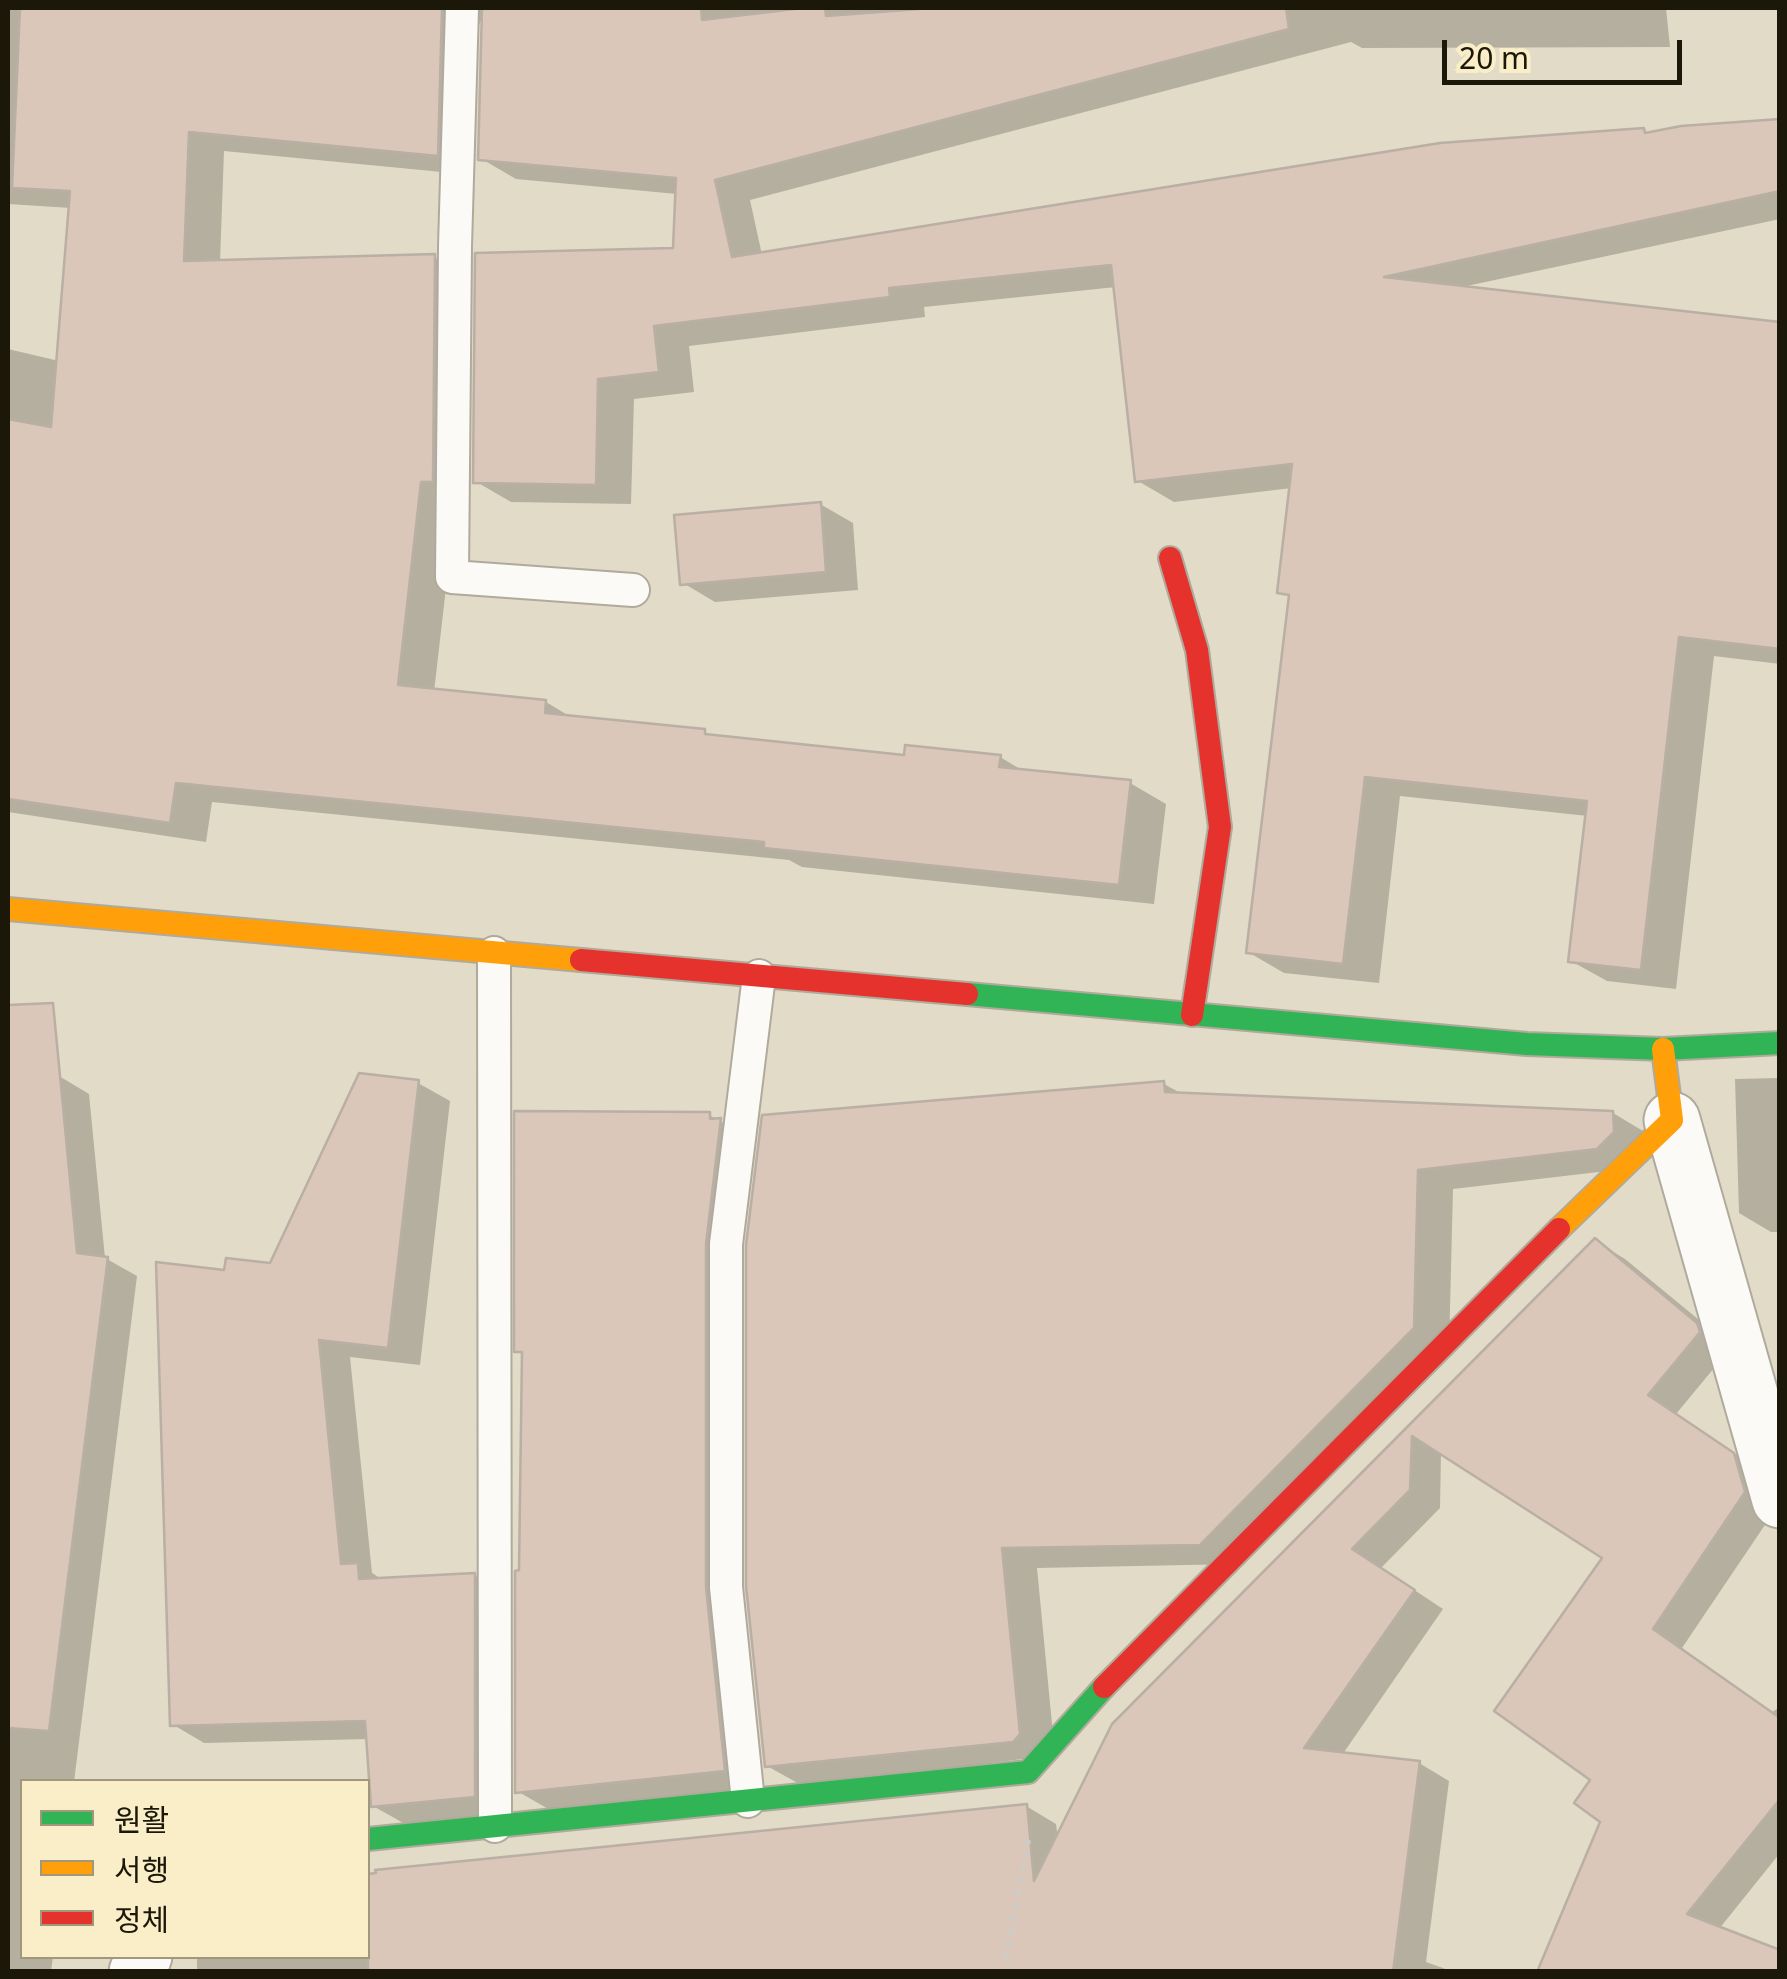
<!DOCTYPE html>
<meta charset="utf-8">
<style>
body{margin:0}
#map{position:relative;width:1787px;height:1979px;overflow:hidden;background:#e2dbc7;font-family:"Noto Sans","Noto Sans KR",sans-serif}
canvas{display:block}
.frame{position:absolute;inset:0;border:10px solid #1b1709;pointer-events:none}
.legend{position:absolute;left:20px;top:1779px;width:350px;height:180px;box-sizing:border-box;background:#faeec9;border:2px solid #a1987c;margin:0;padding:12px 18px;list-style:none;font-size:30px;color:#1b1709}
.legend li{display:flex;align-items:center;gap:20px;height:50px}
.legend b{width:50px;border:2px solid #a1987c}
.scale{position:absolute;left:1442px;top:40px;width:240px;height:45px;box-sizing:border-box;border:5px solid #1b1709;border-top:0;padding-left:12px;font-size:30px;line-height:35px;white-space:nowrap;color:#1b1709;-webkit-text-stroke:8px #faeec9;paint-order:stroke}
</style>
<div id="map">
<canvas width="1787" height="1979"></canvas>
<div class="frame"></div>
<ul class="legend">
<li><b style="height:12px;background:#30b455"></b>원활</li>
<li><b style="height:12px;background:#ff9f0a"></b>서행</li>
<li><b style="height:12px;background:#e5322d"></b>정체</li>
</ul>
<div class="scale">20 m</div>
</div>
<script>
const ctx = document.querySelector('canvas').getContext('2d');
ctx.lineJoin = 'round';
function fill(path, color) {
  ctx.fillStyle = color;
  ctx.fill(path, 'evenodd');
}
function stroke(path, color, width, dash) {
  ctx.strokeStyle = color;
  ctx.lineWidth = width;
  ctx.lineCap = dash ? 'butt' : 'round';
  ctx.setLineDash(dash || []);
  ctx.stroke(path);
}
fill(new Path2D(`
 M8,8H1666L1670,47L1362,48L1351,42L750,200L762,255L1644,131L1650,135L1780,121V219L1462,287L1780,325V664L1714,656L1676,989L1607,981L1571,961L1588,816L1400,796L1379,983L1284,973L1248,952L1291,598L1280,592L1292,488L1174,502L1138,481L1116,287L924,307L925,317L689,346L694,392L634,399L631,504L511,502L475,481L676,250L677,194L516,179L480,158L484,16L477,28L473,175L224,151L220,262L434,257L470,277L456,501L434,692L546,702L574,719L705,732L715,738L907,758L1000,757L1025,772L1130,783L1166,804L1154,904L802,867L789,860L212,802L206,842L8,812V349L59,361L71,208L8,204Z
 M820,504L853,523L858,590L715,602L683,583Z
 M8,1076H59L89,1094L105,1258L137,1276L74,1782H22V1956H53L51,1972H8Z
 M1780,1078V1232H1771L1739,1213L1735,1079Z
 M418,1083L450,1101L420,1365L350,1357L372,1573L383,1580L474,1575L506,1594V1814L405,1824L373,1806L368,1739L204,1743L172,1724L226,1273L271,1265Z
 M1164,1084L1184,1095L1613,1113L1648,1134L1633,1168L1453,1189L1449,1349L1236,1564L1037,1568L1055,1755L803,1786L767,1766Z
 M709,1115L753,1139L738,1263V1607L756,1789L550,1810L517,1791L524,1354L517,1350Z
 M1595,1241L1625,1259L1727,1343L1729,1350L1676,1414L1764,1473L1775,1510L1682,1648L1772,1712L1780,1707V1853L1719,1929L1540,1972L1603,1821L1593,1779L1606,1558L1441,1452L1440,1508L1381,1568L1443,1609L1342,1755L1419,1763L1449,1781L1426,1962L1454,1972H197V1956H368V1876L378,1875L1026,1806L1056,1824L1058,1839L1114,1726Z`), '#0003');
const building = new Path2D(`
 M20,8H442L438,156L189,132L184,261L435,254L433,482H421L398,685L546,700L545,713L705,729V734L904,755L905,745L1001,755L999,767L1131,780L1119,885L764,848V842L176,783L170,823L8,799V419L51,427L70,191L12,188Z
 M482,8H701L702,20L803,8H825L826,16L933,8H1286L1289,29L715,180L732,257L1440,143L1644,128L1645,133L1681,126L1780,119V191L1384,277L1780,322V649L1679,637L1641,970L1568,962L1587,801L1365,777L1343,964L1246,953L1289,595L1277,593L1292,464L1135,482L1111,265L889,288L890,297L654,326L659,372L598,379L596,485L473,483L475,253L673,248L676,178L478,160Z
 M821,502L826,572L680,585L674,515Z
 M53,1003L77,1253L108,1257L49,1731L8,1728V1005Z
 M359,1073L419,1080L388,1348L319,1340L341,1564L358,1563L359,1579L475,1573V1797L371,1807L365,1721L170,1726L156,1262L224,1270L226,1258L270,1263Z
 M1164,1081L1165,1092L1613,1111L1614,1132L1597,1149L1418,1170L1414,1328L1200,1545L1002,1548L1020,1734L1013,1742L765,1767L746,1586V1245L762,1115Z
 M514,1111L710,1112V1119L721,1118L706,1244V1587L725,1771L515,1793V1571L519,1570L522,1352H514Z
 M1595,1238L1697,1323L1700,1332L1648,1395L1734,1453L1745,1492L1653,1629L1780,1718V1799L1687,1914L1780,1950V1972H1537L1600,1822L1574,1803L1590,1780L1494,1711L1602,1558L1412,1436L1410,1490L1352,1549L1415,1590L1304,1748L1420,1761L1393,1972H368V1874L376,1873L375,1870L1027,1804L1034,1881L1112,1724Z`);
fill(building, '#dac7ba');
stroke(building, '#b9afa4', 2.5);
const lane = new Path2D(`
 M462,8L455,246L452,577L633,590
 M494,953L495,1826
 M748,1801L726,1587V1244L759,976`);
const street = new Path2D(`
 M1672,1120L1780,1500
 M137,1972L144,1956`);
const fast = new Path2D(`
 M967,994L1527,1044L1663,1049L1780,1043
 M368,1839L1028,1772L1104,1687`);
const slow = new Path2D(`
 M8,909L581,960
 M1559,1229L1672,1120L1663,1049`);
const jam = new Path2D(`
 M1170,558L1197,650L1220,827L1192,1015
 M581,960L967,994
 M1104,1687L1559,1229`);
stroke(lane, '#afaa9b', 36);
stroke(street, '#afaa9b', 59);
stroke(fast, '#afaa9b', 26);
stroke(slow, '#afaa9b', 26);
stroke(jam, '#afaa9b', 26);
stroke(new Path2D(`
 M1010,1972L1006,1957L1028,1840`), '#ceccc6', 6, [5, 8]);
stroke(lane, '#fbfaf7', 32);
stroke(street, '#fbfaf7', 55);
stroke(fast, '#30b455', 22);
stroke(slow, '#ff9f0a', 22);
stroke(jam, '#e5322d', 22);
</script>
